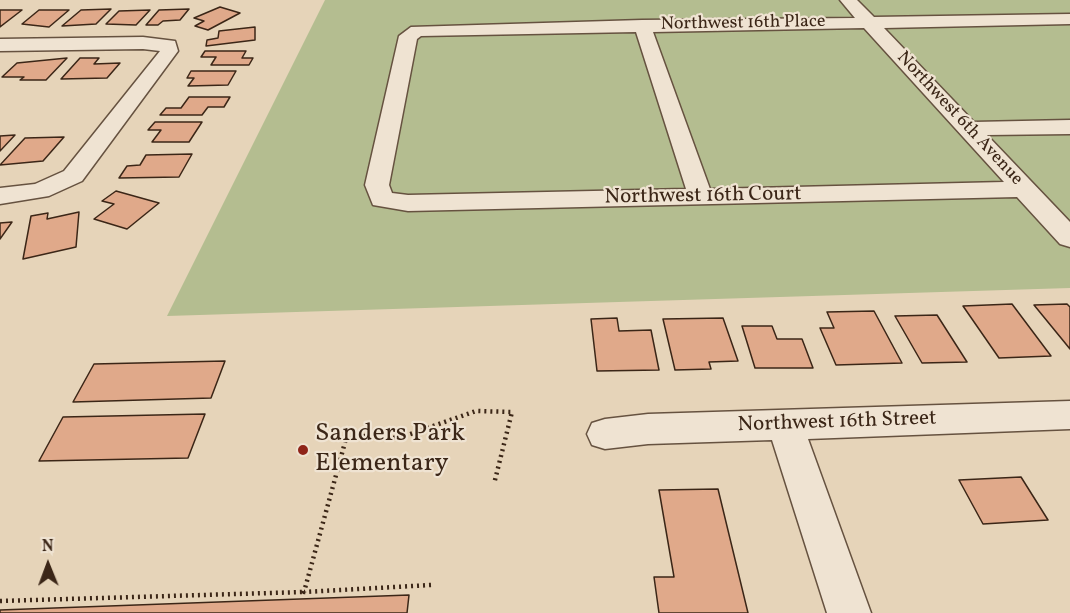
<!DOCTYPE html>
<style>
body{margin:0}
#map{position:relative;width:1070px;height:613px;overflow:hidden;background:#e6d4b9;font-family:Vollkorn,serif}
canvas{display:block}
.north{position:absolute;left:18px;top:535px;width:60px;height:60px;-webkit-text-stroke:4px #efe3d2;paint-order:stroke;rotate:359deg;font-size:16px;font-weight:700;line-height:24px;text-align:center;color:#3b2617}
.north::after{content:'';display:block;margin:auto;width:21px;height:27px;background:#3b2617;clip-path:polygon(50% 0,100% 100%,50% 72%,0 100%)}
</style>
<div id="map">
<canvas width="1070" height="613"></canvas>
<div class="north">N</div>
</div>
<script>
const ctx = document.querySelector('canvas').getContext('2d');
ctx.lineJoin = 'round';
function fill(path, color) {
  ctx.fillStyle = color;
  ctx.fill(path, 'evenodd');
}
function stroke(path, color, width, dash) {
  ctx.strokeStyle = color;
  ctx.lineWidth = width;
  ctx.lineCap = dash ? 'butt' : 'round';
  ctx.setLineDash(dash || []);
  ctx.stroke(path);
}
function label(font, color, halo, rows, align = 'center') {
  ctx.font = font + ' Vollkorn,serif';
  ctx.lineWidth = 4.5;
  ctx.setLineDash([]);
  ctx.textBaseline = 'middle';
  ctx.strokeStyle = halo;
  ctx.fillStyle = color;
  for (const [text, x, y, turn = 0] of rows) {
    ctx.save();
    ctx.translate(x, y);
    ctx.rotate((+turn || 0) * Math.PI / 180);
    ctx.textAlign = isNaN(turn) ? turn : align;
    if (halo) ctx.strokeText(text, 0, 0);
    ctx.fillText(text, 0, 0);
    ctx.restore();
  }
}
fill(new Path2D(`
 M325,0H1070V288L167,316Z`), '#b4bd90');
const building = new Path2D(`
 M220,7L240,13L208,30L195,26L204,21L194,18Z
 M111,9L96,24L62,26L81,10Z
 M189,9L180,20L163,21L158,25H146L159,10Z
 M0,10H22L0,27Z
 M39,10H69L49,27L22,24Z
 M150,10L136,25L106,24L119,11Z
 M255,27V40L206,46L207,40L218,38L219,31Z
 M205,51H246L242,58H253L249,65H211L216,57H201Z
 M67,58L46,80H20L24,77H2L17,63Z
 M80,58H99L94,64L120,63L107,78L61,79Z
 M191,71H236L228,85L188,86L194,78H187Z
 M189,97H230L224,107H208L202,115H160L166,108H181Z
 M155,122H202L189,142H152L161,130H148Z
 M15,135L0,151V136Z
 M64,137L43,161L0,165L25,138Z
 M192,154L179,177L119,178L127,166L140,165L146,155Z
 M116,191L159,203L127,229L94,219L114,204L102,201Z
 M79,212L76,247L23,259L31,216L48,213L47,219Z
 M12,222L0,239V223Z
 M1012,304L1051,356L999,358L963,306Z
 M1067,304L1070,307V349L1034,305Z
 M874,311L902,363L836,365L820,328H834L827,312Z
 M937,315L967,362L922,363L895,316Z
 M617,318L619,331L651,330L659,370L597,371L591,319Z
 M723,318L738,361L709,362L711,369L675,370L663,319Z
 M742,326H772L777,339H802L813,368H755Z
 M225,361L211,398L73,402L94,364Z
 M205,414L188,458L39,461L63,417Z
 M1021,477L1048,520L983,524L959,480Z
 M718,489L748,613H659L654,577H674L659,490Z
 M409,595L407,613H0V610Z`);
fill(building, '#e0a98a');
stroke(building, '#3b2617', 1.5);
const minor = new Path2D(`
 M840,0H857L874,17L1070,14V24L884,28L974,122L1070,120V134L987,135L1070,222V247L1060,244L1017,197L408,211L373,205L365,185L399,36L411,27L642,20L855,18ZM864,28L1004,182L710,189L653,32ZM636,32L686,189L408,195L392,193L389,185L417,39L421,36Z
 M143,37L175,41L178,51L82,181L49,196L0,204V188L35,184L64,171L160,51L143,49L0,51V39Z
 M1070,401V429L808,439L871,613H827L772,440L648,444L605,449L592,445L587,434L592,423L605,419L648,414Z`);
stroke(minor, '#665240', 3);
stroke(new Path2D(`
 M431,585L304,592L347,435L399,438L476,411L512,412L494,484
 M0,601L304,592`), '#3b2617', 4.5, [2, 4]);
fill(minor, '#efe3d2');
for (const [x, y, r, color] of [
 [303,450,6,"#8f2418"]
]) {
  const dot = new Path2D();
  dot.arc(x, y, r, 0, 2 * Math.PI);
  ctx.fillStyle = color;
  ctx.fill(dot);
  stroke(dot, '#efe3d2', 2);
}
label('18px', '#3b2617', '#efe3d2', [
 ["Northwest 16th Place",743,24,-1],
 ["Northwest 6th Avenue",959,119,47]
]);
label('21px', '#3b2617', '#efe3d2', [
 ["Northwest 16th Court",703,197,-1],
 ["Northwest 16th Street",837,423,-2]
]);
label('26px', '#3b2617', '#efe3d2', [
 ["Sanders Park",315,435],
 ["Elementary",315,465]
], 'left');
</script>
